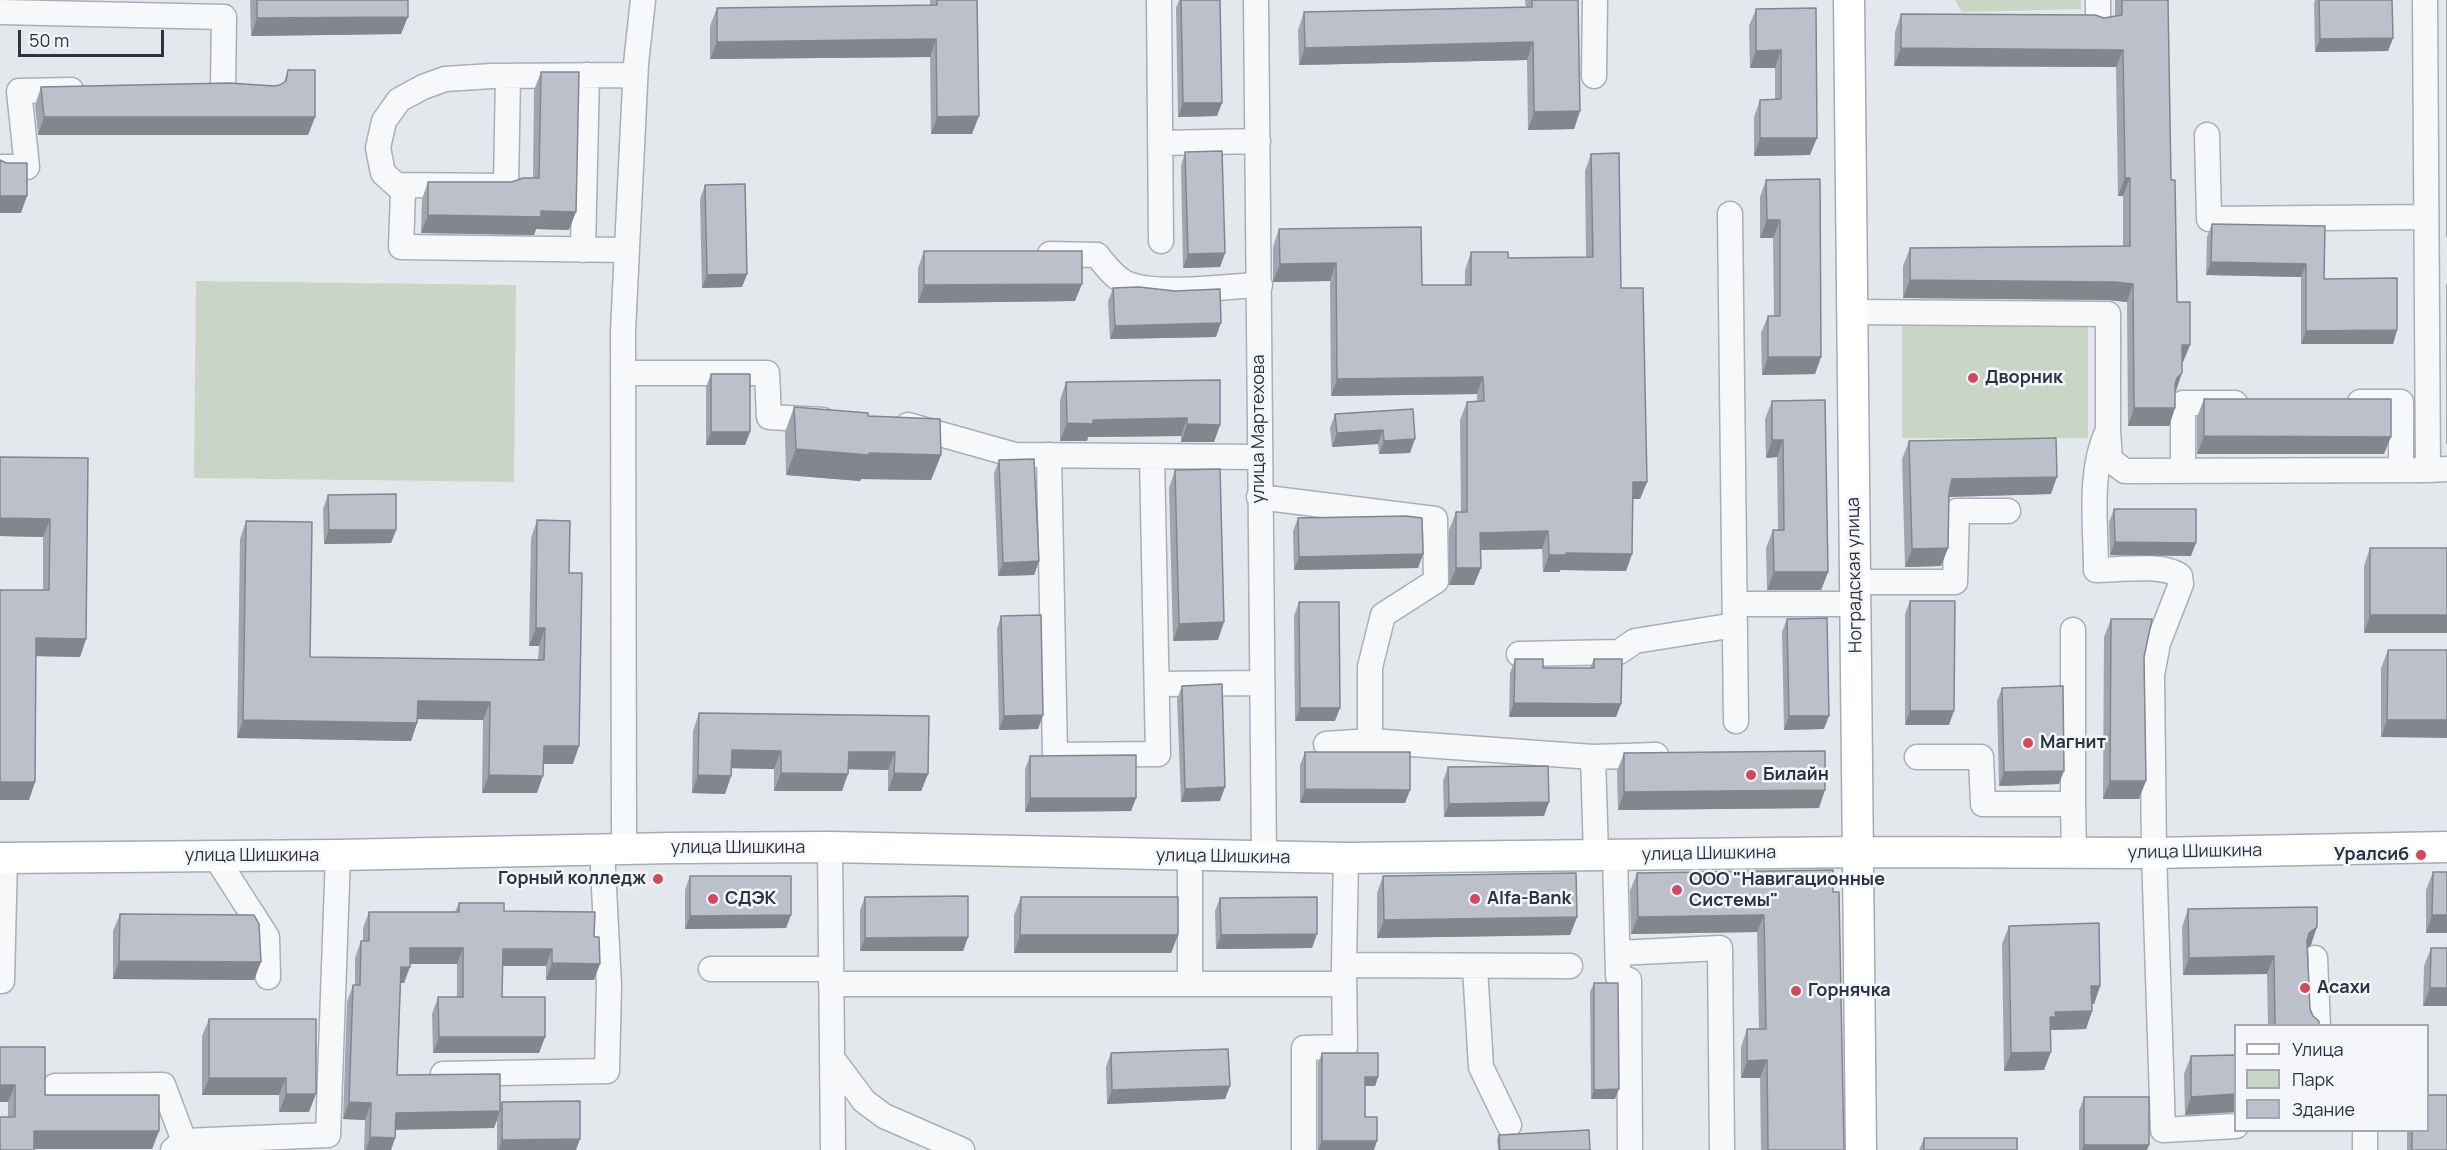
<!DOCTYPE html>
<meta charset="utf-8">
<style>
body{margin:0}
#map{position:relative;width:2447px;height:1150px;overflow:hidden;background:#e4e7ec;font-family:Manrope,sans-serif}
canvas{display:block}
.legend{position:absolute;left:2234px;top:1024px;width:195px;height:108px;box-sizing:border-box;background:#f4f6f9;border:2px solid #a4a8b1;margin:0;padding:8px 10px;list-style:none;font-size:18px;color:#2b3445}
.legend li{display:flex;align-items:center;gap:12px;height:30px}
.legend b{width:30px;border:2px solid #a4a8b1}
.scale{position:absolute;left:18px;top:30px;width:146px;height:27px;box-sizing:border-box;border:3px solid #2b3445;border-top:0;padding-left:8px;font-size:18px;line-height:21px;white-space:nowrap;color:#2b3445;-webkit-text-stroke:4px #f4f6f9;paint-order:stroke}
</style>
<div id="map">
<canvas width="2447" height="1150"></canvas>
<ul class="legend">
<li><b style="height:8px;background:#fff"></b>Улица</li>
<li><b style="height:16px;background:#c9d6c5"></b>Парк</li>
<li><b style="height:16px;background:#bbc0ca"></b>Здание</li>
</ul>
<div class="scale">50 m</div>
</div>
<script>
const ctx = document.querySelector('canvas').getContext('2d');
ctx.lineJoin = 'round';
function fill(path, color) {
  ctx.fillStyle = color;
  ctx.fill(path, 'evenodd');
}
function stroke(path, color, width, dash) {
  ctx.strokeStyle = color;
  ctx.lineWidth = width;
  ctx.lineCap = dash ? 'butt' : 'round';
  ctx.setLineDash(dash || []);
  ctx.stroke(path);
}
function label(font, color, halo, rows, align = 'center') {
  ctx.font = font + ' Manrope,sans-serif';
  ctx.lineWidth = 5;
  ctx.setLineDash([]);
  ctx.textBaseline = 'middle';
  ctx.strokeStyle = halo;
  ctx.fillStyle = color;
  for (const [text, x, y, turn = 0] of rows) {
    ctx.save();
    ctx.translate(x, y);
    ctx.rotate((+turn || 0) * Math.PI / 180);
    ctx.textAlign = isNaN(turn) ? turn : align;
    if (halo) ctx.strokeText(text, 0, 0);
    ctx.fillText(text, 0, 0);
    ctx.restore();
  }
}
fill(new Path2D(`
 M1955,0H2081V9L1962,12Z
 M196,281L516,285L514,482L194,478Z
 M1902,323H2088V438H1902Z`), '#c9d6c5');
const minor = new Path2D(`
 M1159,0L1161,241
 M1256,0C1260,286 1260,572 1264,858
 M2425,0L2428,470L2447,469
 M0,12L224,17L223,87
 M2098,22V0
 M1594,76L1595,0
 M2207,135L2209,219L2426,217
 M1160,143L1258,141
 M0,167H27L19,91L71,90
 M398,185L506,186L508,76
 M1730,214L1736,721
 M583,250L587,75
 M626,250L401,247L403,191L383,173L378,148L384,121L399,100L423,87L445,79L492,76L635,75
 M1050,254L1097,255C1105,265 1113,276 1124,282C1152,297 1225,286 1260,285
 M1852,312L2108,314V430L2110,460L2125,471L2428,470
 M623,373H767L769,417L823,420
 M2360,402H2401V470
 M908,425L1015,455L1259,457
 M2108,430C2088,471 2096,525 2096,570C2117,570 2163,563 2180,576L2181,584L2158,643L2152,675L2154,853L2163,1130L2236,1126
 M1049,455L1055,755L1158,754L1152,456
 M2183,470V403H2235
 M1259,497L1435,519L1436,581L1383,615L1370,667V741
 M1855,582H1955L1957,511H2008
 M1735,604H1856
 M2073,630V804
 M1519,654L1619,652L1635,641L1735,625
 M1157,684L1262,683
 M1326,744L1370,741L1593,757L1656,755
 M1593,757L1596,855
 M1917,757H1981L1983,804H2073L2074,853
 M830,847L833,1150
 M624,848L623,331L636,64L643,0
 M1615,855L1618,976L1629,980L1630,1150
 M215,856L267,937L268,977
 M1346,858L1344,965L1570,966
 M1618,953L1720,948L1722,1150
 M2315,958L2318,1026
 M1475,967L1481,1067L1509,1125
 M711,969H831
 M0,981H2L5,858
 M831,984H1344
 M1190,984V856
 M832,1058L864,1101L884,1116L962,1150
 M443,1074L607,1071L609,986L602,849
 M55,1086L163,1085L184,1141L173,1150
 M2365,1130V1150
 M184,1141L328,1135L338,855
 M1304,1150V1048L1345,1047L1344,970`);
const major = new Path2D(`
 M1849,0L1861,1150
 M0,858L338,855L672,848L830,847L1346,858L1858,852L2154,853L2447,847`);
stroke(minor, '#a9aeb7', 27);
stroke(major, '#a3abb8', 33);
stroke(minor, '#f7f8fa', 24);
stroke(major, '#fff', 30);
fill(new Path2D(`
 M250,0H408L401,34L251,36Z
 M930,0H977L972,134H931L930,57L710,59V26L717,8L930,5Z
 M1179,0H1220L1217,116L1178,117L1176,8Z
 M1525,0H1578L1580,111L1574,129L1528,130L1527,60L1299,65L1298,30L1304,12L1526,8Z
 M2115,0H2168L2171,180L2177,302L2190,345L2183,362H2182L2175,391V408L2169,426H2128L2127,302L2108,300L1903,298V266L1910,248L2123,246V196H2118L2116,67L1894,66L1895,32L1901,14L2104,18L2115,16Z
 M2315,0H2392L2393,38L2388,51L2315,52L2314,3Z
 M2446,0H2447V237H2446Z
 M1816,8L1810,155L1754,156V117L1760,100H1775V68H1750L1749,26L1756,9Z
 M288,70L315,117L308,135H38L35,105L41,87L274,86L280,85L284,82Z
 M541,72L569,230L536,229L534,235L421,233L422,199L428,182H512L533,178L534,90Z
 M1185,152L1225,253L1220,267L1183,268L1181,166Z
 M1591,154L1621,288L1647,482L1640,499H1633L1632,554L1626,571L1560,570V572H1543L1542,549L1480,550L1474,585H1449V530L1456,512H1461L1460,420L1467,402H1477V394L1331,396L1330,281L1273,282V247L1279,229L1422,285H1465V270L1471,252L1508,258L1586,257L1585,171Z
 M1820,179L1821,357L1815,374L1762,375L1761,333L1768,316H1774L1773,238H1760V197L1766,180Z
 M705,185L747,274L742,287L702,288L700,199Z
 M2212,224L2325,226L2324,279L2397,330L2393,344H2301V277L2206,275L2207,237Z
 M924,251L1075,301L918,303V268Z
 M2447,283V444H2446V285Z
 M1113,288L1216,337L1110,339L1108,301Z
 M711,374L750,432L745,445H706V387Z
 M1066,382L1220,425L1214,442H1181V436L1088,437L1087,441H1060V400Z
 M2204,399L2384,454H2197V417Z
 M1772,401L1828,572L1821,590H1767L1766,548L1773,530H1778L1777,457L1766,458L1765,419Z
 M794,407L868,416L941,455L931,480L861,479L860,481L786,475L785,432Z
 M1413,409L1410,453L1379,454L1378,444L1332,447L1330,428L1335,414Z
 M1909,441L2051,494L1949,497L1948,548L1941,566L1905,567L1902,459Z
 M0,457L88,458L86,639L80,657L36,656L35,782L29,800H0L43,590V537L0,536Z
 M999,460L1039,561L1034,575L998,576L994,474Z
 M1175,470L1218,640L1173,641L1169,488Z
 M328,495L396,530L391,543L324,544L323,509Z
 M2114,509L2191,556L2110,555L2109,522Z
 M1298,518L1423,554L1418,568L1294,570L1293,531Z
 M537,520L569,573L573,764H543L537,793H482L483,720L417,719V723L411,741L237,738L240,539L246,521L310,657L538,660L539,646H529L531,538Z
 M2370,548H2447L2364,633V566Z
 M1910,601L1949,725H1905V614Z
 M1299,602L1335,721H1295L1294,616Z
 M1001,616L1043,715L1038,729L999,730L997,629Z
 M1787,619L1824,729L1784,730L1782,632Z
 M2111,619L2144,657L2139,799H2103L2104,637Z
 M2388,650H2447L2381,737V668Z
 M1515,659L1543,668H1590L1594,659L1621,704L1616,717H1509L1510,673Z
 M1182,686L1220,801L1181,802L1177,699Z
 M2002,688L2059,784L1999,786L1997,701Z
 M699,713L929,716L928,774L921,791H888V770L848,769L842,791H774V769L732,768L731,776L725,794L692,793L693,731Z
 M1305,752L1410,790L1405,803H1300V765Z
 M1624,753L1819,808L1618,810L1617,771Z
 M1030,756L1136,798L1131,811L1025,812V769Z
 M1448,767L1544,816L1444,817L1443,781Z
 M2433,872L2447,933H2426V890Z
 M1637,873L1833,892L1844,1150H1761L1760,1078H1741V1047L1747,1029H1759L1757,932L1631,934L1630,891Z
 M690,876L791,915L786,928L685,929V890Z
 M1383,876L1577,917L1570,935L1377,938V893Z
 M865,897L968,937L963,951H860V910Z
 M1021,897L1178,935L1171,953H1014V915Z
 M1220,898L1312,948L1216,949L1215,911Z
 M459,903L504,911L594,980H546V966H503L502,997L545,1037L539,1053H433L432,1014L438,997H457V964H410L404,983H401L397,1075L500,1107L502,1102L576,1150H497V1120L494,1128L395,1129V1138L391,1150H364L365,1120L343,1119L347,1002L353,985H355V958L361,941H363V928L369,912H455Z
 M2188,909L2311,945L2308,947L2310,1009L2313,1016L2319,1026H2268L2267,974L2183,975L2182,927Z
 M120,914L254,980L113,979V931Z
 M2009,926L2100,986L2094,1004H2092V1011L2086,1029L2051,1030L2044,1070L2004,1071L2002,944Z
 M2431,948H2447L2423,1006L2424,966Z
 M1594,983L1615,1099H1591L1590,992Z
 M209,1019H316L309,1112H279V1095H202V1036Z
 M0,1047L45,1095L159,1131L152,1149H34L8,1117V1102H0Z
 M1111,1053L1230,1086L1225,1099L1107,1104L1106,1067Z
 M1322,1053L1378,1077L1375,1086H1365V1117L1374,1150H1318V1063Z
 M2235,1055V1112L2185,1115L2184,1074L2191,1056Z
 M2084,1097L2149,1145L2147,1150H2079V1111Z
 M2407,1131H2427L2447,1150H2407Z
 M1499,1135L1590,1150H1498L1497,1139Z
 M1924,1138L2017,1150H1919Z`), '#a1a5ae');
fill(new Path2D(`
 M408,17L401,34L251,36L257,18Z
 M2393,38L2388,51L2315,52L2320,39Z
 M936,39L930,57L710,59L717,42Z
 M1533,42L1527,60L1299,65L1305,48Z
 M1901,48L2123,50L2116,67L1894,66Z
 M1781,50L1775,68H1750L1756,51Z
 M1183,103H1222L1217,116L1178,117Z
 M1580,111L1574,129L1528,130L1534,112Z
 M979,116L972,134H931L937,117Z
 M44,117H315L308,135H38Z
 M1760,138H1817L1810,155L1754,156Z
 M2125,178H2130L2123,196H2118Z
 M0,196H27L21,213H0Z
 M541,211L576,212L569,230L536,229L534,235L421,233L428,215Z
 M1767,220H1780L1773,238H1760Z
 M1225,253L1220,267L1183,268L1188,254Z
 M2211,262L2306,264L2301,277L2206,275Z
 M1336,263L1330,281L1273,282L1280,264Z
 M747,274L742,287L702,288L707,275Z
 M1910,280L2115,282L2133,284L2127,302L2108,300L1903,298Z
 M1082,284L1075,301L918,303L924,285Z
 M1221,323L1216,337L1110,339L1115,326Z
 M2397,330L2393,344H2301L2306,331Z
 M2182,345H2190L2183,362H2176Z
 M1768,357H1821L1815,374L1762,375Z
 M2182,373L2176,391L2171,395L2177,378Z
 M1483,377L1477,394L1331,396L1337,379Z
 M2134,408H2175L2169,426H2128Z
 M1187,418L1181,436L1088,437L1087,441H1060L1067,423L1093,420Z
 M1187,424L1220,425L1214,442H1181Z
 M1383,430L1378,444L1332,447L1337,433Z
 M711,432H750L745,445H706Z
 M2204,436L2391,437L2384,454H2197Z
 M1415,439L1410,453L1379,454L1384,441Z
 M1772,440H1783L1777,457L1766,458Z
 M796,449L941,455L931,480L861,479L860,481L786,475Z
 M2057,477L2051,494L1945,497L1952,479Z
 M1633,482H1647L1640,499H1627Z
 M0,518L50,519L43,537L0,536Z
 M329,530H396L391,543L324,544Z
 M1548,531L1542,549L1473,550L1480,533Z
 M2115,542L2196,543L2191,556L2110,555Z
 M1948,548L1941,566L1905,567L1912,549Z
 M1566,553L1632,554L1626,571L1560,570V572H1543L1549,555Z
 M1423,554L1418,568L1294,570L1299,557Z
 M1039,561L1034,575L998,576L1003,563Z
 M1456,568H1481L1474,585H1449Z
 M1774,572H1828L1821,590H1767Z
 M2370,615H2447V633H2364Z
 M1224,622L1218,640L1173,641L1179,624Z
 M536,628H545L539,646H529Z
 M36,638L86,639L80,657L30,656Z
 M418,701L490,702L483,720L411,719Z
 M1514,703L1621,704L1616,717H1509Z
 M1300,708H1340L1335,721H1295Z
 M1910,711H1954L1949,725H1905Z
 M1043,715L1038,729L999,730L1004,716Z
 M1789,716H1829L1824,729L1784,730Z
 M243,720L417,723L411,741L237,738Z
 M2387,720H2447V738L2381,737Z
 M544,746H579L573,764H537Z
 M732,750L781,751L774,769L725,768Z
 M849,752H895L888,770L842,769Z
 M2064,771L2059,784L1999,786L2004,772Z
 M781,773L848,774L842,791H774Z
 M894,773L928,774L921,791H888Z
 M489,775L543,776L537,793H482Z
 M698,775L731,776L725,794L692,793Z
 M2110,781H2146L2139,799H2103Z
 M0,782H35L29,800H0Z
 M1225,787L1220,801L1181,802L1185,789Z
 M1305,789L1410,790L1405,803H1300Z
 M1825,790L1819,808L1618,810L1624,792Z
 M1030,798H1136L1131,811L1025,812Z
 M1549,802L1544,816L1444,817L1449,804Z
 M791,915L786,928L685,929L690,916Z
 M1764,915L1757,932L1631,934L1638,917Z
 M2432,915H2447V933H2426Z
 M1577,917L1570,935L1377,938L1384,920Z
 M2317,927L2311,945L2303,951L2309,933Z
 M1317,934L1312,948L1216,949L1221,935Z
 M1020,935H1178L1171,953H1014Z
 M968,937L963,951H860L865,938Z
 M410,948H463L457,964H404Z
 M503,949H552L546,966H497Z
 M2274,956L2267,974L2183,975L2189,958Z
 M119,961L261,962L254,980L113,979Z
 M552,963L600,964L594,980H546Z
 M401,967H410L404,983H395Z
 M2091,986H2100L2094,1004H2085Z
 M2430,988H2447V1006H2423Z
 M2092,1011L2086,1029L2051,1030L2049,1034L2050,1017L2055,1012Z
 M439,1037H545L539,1053H433Z
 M2051,1052L2044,1070L2004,1071L2011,1053Z
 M1767,1060L1760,1078H1741L1747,1061Z
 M1365,1077H1378L1375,1086H1361Z
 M209,1078H286L279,1095H202Z
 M0,1085H15L8,1102H0Z
 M1230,1086L1225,1099L1107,1104L1112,1090Z
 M1619,1089L1615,1099H1591L1594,1090Z
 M286,1094H316L309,1112H279Z
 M2235,1094V1112L2185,1115L2191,1097Z
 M349,1102L371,1103L365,1120L343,1119Z
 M500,1111L494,1128L390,1130L396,1113Z
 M34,1131H159L152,1149H27Z
 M370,1137L395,1138L391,1150H366Z
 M580,1139L576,1150H499L502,1140Z
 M1322,1141H1377L1374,1150H1318Z
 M2084,1145H2149L2147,1150H2082Z`), '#83868d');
const building = new Path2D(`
 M257,0H408V17L257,18Z
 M937,0H977L979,116L937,117L936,39L717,42V8L937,5Z
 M1181,0H1220L1222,103H1183Z
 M1532,0H1578L1580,111L1534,112L1533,42L1305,48L1304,12L1532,7Z
 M2122,0H2168L2171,180H2175L2177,302H2190V345H2182V373L2177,378L2175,385V408H2134L2133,284L2115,282L1910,280V248L2130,246V178H2125L2123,50L1901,48V14L2095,15L2104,18L2122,15Z
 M2319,0H2392L2393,38L2320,39Z
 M1816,8L1817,138H1760V100L1781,99V50L1756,51V9Z
 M288,70H315V117H44L41,87L229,83L274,86L280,85L286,81Z
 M541,72H579L576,212L541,211V217L428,215V182H512L523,178H539Z
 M1222,151L1225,253L1188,254L1185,152Z
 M1619,153L1621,288H1643L1647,482H1633L1632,554L1566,553V555H1549L1548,531L1480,533L1481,568H1456V512H1467V402L1484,401L1483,377L1337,379L1336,263L1280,264L1279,229L1421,227L1422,285H1471V252H1508V258L1593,257L1591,154Z
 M0,160L6,163H27V196H0Z
 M1820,179L1821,357H1768V316H1780V220H1767L1766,180Z
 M745,184L747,274L707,275L705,185Z
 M2212,224L2325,226L2324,279L2397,278V330L2306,331V264L2211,262Z
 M924,251H1082V284L924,285Z
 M1139,287L1175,291L1220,289L1221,323L1115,326L1113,288Z
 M711,374H750V432H711Z
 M1220,380V425L1187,424V418L1093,420V424L1067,423L1066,382Z
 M2204,399H2391V437L2204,436Z
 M1825,400L1828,572H1774L1773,530H1784L1783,440H1772V401Z
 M794,407L868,413V416L940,419L941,455L869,453V455L796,449Z
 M1413,409L1415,439L1384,441L1383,430L1337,433L1335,414Z
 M2056,438L2057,477L1952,479L1949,493L1948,548L1912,549L1909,441Z
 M0,457L88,458L86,639L36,638L35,782H0V590H49L50,519L0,518Z
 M1034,459L1039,561L1003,563L999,460Z
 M1220,469L1224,622L1179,624L1175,470Z
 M396,494V530H329L328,495Z
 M2114,509H2196V543L2115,542Z
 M1406,516L1422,518L1423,554L1299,557L1298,518Z
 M537,520L570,521L569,573H582L579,746H544L543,776L489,775L490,702L418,701L417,723L243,720L246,521L312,522L310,657L544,660L545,628H536Z
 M2370,548H2447V615H2370Z
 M1910,601H1955L1954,711H1910Z
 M1299,602H1339L1340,708H1300Z
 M1041,615L1043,715L1004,716L1001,616Z
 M1827,618L1829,716H1789L1787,619Z
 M2111,619H2152L2144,657L2146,781H2110Z
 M2388,650H2447V720H2387Z
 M1515,659H1543V668H1594V659H1622L1621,704L1514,703Z
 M1222,684L1225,787L1185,789L1182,686Z
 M2063,686L2064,771L2004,772L2002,688Z
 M699,713L929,716L928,774L894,773L895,752H849L848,774L781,773V751L732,750L731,776L698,775Z
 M1825,751V790L1624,792V753Z
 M1305,752H1410V790L1305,789Z
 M1136,755V798H1030V756Z
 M1548,766L1549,802L1449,804L1448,767Z
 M1833,870V892H1839L1844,1150H1768L1767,1060L1747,1061V1029H1766L1764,915L1638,917L1637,873Z
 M2433,872H2447V915H2432Z
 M1576,873L1577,917L1384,920L1383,876Z
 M690,876H791V915L690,916Z
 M968,896V937L865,938V897Z
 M1021,897H1178V935H1020Z
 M1317,897V934L1221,935L1220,898Z
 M459,903H504V911L595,912L594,937H599L600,964L552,963V949H503L502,997H545V1037H439L438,997H463V948H410V967H401L397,1075L500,1074V1111L396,1113L395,1138L370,1137L371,1103L349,1102L353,985H360L361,941H369V912H459Z
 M2317,907V927L2309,933L2307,941L2310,1009L2313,1016L2319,1021V1026H2275L2274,956L2189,958L2188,909Z
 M120,914L254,915L259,924L261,962L119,961Z
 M2099,923L2100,986H2091L2092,1011L2055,1012L2056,1017H2050L2051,1052L2011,1053L2009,926Z
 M2431,948H2447V988H2430Z
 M1594,983H1618L1619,1089L1594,1090Z
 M209,1019H316V1094H286V1078H209Z
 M0,1047H45V1095H159V1131H34V1150H0V1117H15V1085H0Z
 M1228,1049L1230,1086L1112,1090L1111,1053Z
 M1322,1053H1378V1077H1365V1117H1377V1141H1322Z
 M2235,1055V1094L2191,1097V1056Z
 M2427,1095H2447V1150H2412V1131H2427Z
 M2084,1097H2149V1145H2084Z
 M580,1101V1139L502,1140V1102Z
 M1589,1130L1590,1150H1500L1499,1135Z
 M1924,1138H2017V1150H1924Z`);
fill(building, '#bbc0ca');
stroke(building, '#83868d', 1.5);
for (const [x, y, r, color] of [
 [1973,378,6,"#d1495b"],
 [2028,743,6,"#d1495b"],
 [1751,775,6,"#d1495b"],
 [2421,855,6,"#d1495b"],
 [658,879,6,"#d1495b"],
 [1677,890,6,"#d1495b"],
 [713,899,6,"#d1495b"],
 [1475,899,6,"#d1495b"],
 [2305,988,6,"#d1495b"],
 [1796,991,6,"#d1495b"]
]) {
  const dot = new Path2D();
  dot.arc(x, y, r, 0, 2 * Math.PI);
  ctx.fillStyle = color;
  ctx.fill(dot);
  stroke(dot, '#f4f6f9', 2);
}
label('bold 18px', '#2b3445', '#f4f6f9', [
 ["Дворник",1985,378],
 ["Магнит",2040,743],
 ["Билайн",1763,775],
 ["Уралсиб",2409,855,"right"],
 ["Горный колледж",646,879,"right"],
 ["ООО \"Навигационные",1689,880],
 ["Системы\"",1689,901],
 ["СДЭК",725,899],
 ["Alfa-Bank",1487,899],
 ["Асахи",2317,988],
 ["Горнячка",1808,991]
], 'left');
label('18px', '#2b3445', '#f4f6f9', [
 ["улица Мартехова",1259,429,-90],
 ["Ноградская улица",1855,575,-91],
 ["улица Шишкина",738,848],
 ["улица Шишкина",2195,852,-1],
 ["улица Шишкина",1709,854,-1],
 ["улица Шишкина",252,856],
 ["улица Шишкина",1223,857,1]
]);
</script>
